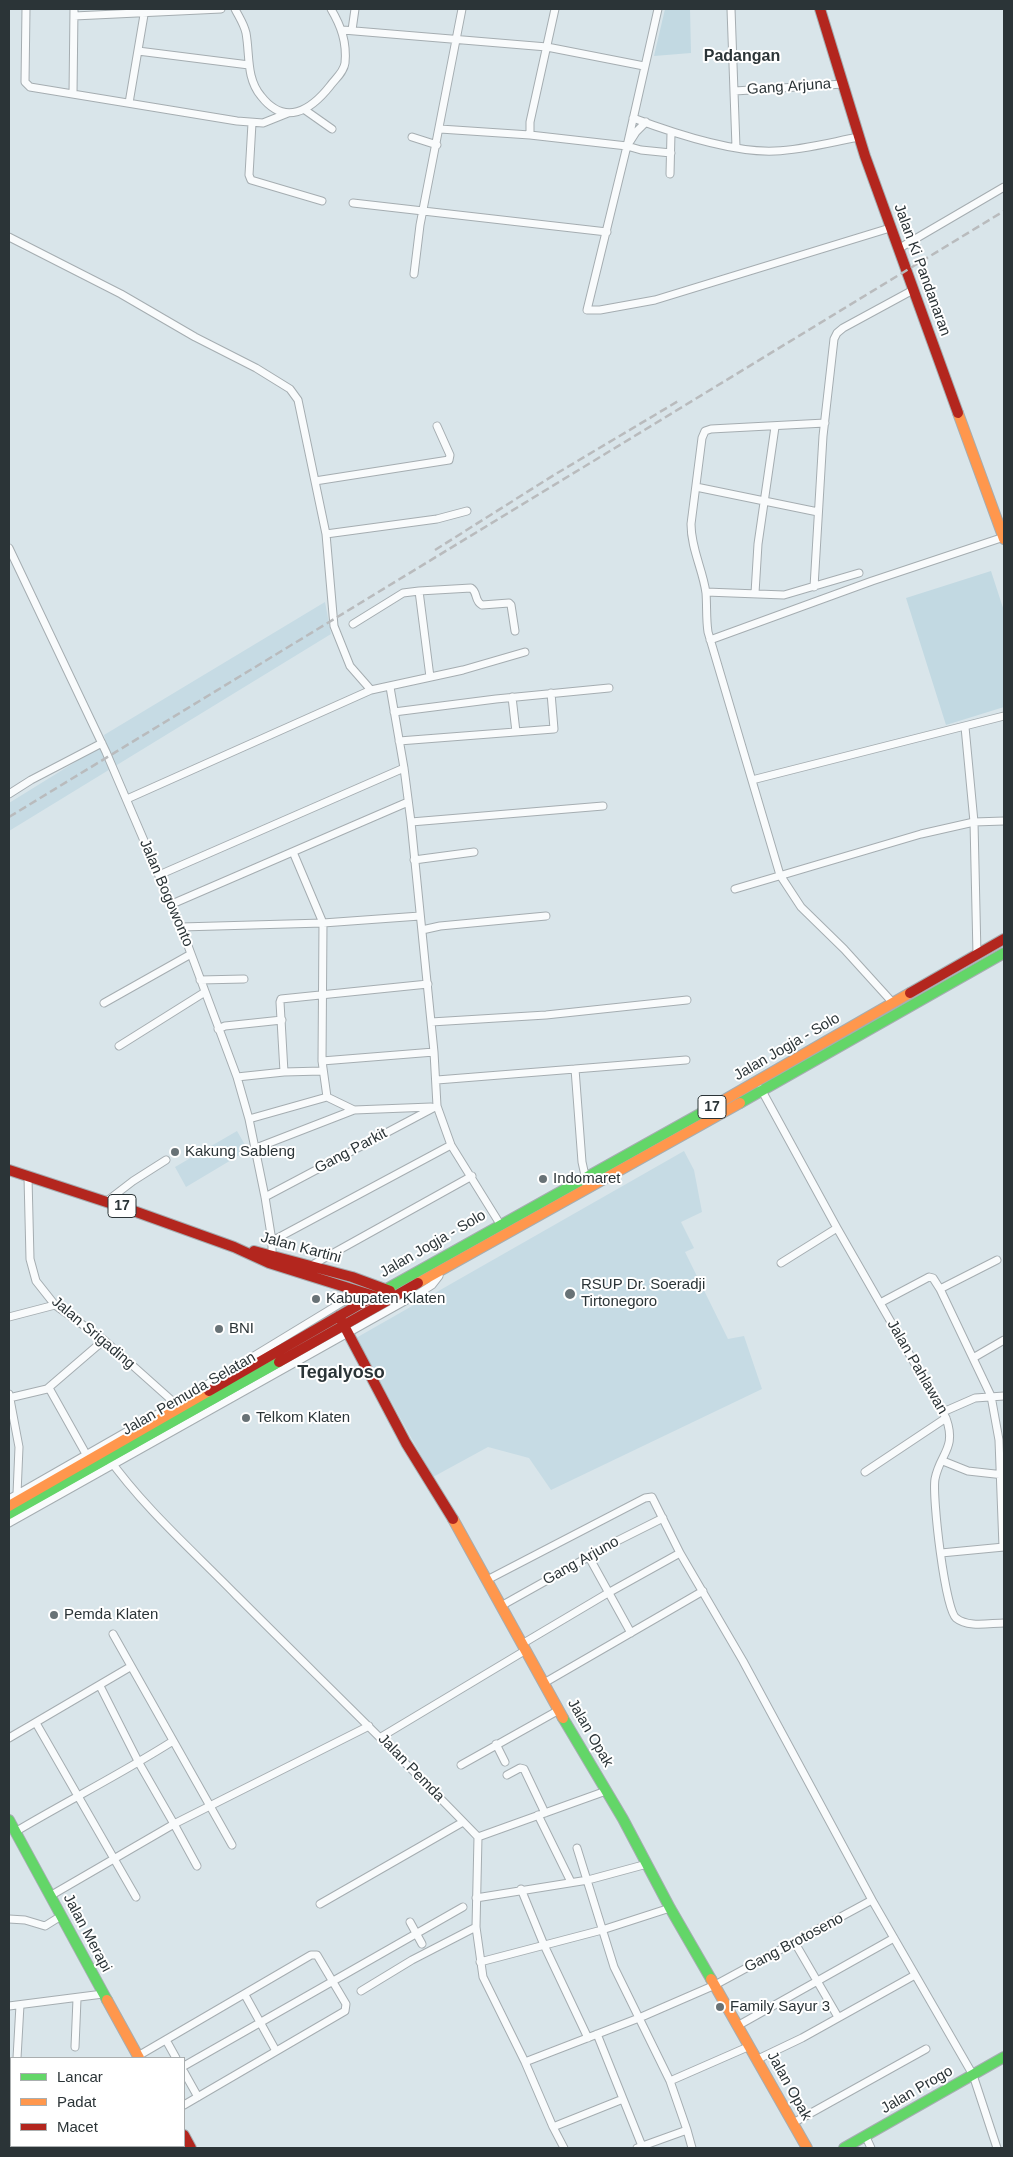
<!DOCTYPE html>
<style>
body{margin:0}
#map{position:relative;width:1013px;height:2157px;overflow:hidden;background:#d9e5ea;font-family:Arial,sans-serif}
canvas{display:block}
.frame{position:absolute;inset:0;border:10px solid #2b3437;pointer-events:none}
.legend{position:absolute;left:10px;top:2057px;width:175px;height:90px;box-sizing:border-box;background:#fff;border:1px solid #aaaeaf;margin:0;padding:6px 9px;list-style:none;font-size:15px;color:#2b3437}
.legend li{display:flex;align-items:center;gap:10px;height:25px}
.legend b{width:25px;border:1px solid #aaaeaf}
</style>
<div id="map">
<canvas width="1013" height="2157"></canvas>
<div class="frame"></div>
<ul class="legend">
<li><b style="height:6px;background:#63d668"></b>Lancar</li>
<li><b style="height:6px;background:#ff974d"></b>Padat</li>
<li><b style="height:6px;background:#b3261e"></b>Macet</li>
</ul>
</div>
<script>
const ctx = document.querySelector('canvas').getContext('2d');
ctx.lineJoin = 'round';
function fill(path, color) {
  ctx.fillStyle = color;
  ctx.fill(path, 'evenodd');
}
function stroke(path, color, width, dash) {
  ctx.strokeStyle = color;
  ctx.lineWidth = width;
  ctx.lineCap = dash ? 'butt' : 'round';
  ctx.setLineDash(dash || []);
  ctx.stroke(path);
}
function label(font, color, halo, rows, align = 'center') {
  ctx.font = font + ' Arial,sans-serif';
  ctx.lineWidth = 4;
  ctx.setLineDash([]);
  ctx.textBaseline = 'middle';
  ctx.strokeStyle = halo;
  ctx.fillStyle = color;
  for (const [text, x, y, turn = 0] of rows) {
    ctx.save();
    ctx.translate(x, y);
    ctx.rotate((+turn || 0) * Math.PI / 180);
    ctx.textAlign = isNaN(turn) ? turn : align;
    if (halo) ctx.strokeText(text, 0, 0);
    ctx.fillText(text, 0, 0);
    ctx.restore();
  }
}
fill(new Path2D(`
 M325,602L331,634L9,831V803L106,743L104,735Z
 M237,1131L248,1150L186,1187L175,1167Z
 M684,1151L694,1170L702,1212L681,1222L694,1248L685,1252L728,1339L744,1336L762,1389L551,1490L529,1458L488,1447L433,1477L356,1338Z`), '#c6dbe4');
fill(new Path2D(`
 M665,9H690L691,53L654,56Z
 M991,571L1004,611V707L946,725L906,598Z`), '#c2d9e2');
const street = new Path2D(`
 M26,9L25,82L30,87L237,121L263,123L288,113
 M235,9C239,17 244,24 246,33C250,55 246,78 261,96C285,127 311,110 330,86C335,79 344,72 345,63C347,42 341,26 331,9
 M555,9L530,122V135L627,146L658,9
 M731,9L736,147
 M74,16L221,9
 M343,30L547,47L644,66
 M352,30L355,9
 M138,51L249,65
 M735,91L843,84
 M73,94L74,9
 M129,103L145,9
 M305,110L332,129
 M633,118C673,133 733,153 775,151C803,150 832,142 859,137
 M646,122L636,132L627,146L587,310H600L655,300L890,228
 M252,123L249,175L251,180L322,201
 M440,129L530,135
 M412,137L437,145
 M627,146L641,150L671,153
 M670,174L671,133
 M353,203L607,232
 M9,237L121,294L195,337L256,368L290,389L298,400L326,534L334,626L350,666L371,690
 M898,249L1004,187
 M414,274L420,225L462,9
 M825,423L711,429L705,431L702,438L691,524C691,549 703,570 706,593C707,606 706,619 708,632L780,875L801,907L844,949L893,1003
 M315,481L449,460L450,455L437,426
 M696,487L818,512
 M326,534L437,519L467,511
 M9,548L106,752L181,927L237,1077L249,1119L265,1197L272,1241V1255
 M814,587L823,436L834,339L837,333L843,328L913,290
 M419,591L471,588C478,592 474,601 482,605L509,603L511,605L515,631
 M706,592L784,595L859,573
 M755,593L758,544L775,427
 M353,624L403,593L419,591L430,677
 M710,640L872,581L1004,537
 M390,687L404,768L411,822L434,1052L437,1106L451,1145L500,1224
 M512,697L516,732
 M394,712L496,699L609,688
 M965,727L974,822L977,955
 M399,741L554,729L551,693
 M752,780L1004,716
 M9,794L31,780L102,743
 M127,799L371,690L463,670L525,652
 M411,822L603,806
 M293,852L323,923L322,1061L327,1097L354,1110
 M414,860L474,852
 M159,875L404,768
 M735,889L921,834L974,822L1004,821
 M172,904L408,802
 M181,927L323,923L420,916
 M422,930L440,926L546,916
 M200,980L244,979
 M104,1003L191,954
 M431,1022L546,1015L687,1000
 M218,1029L225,1026L282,1020
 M119,1046L205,992
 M322,1061L434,1052
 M575,1069L686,1060
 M284,1072L280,1002L281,999L428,984
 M237,1077L284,1072L322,1071
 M437,1080L575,1069L582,1162L586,1180
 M761,1089L837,1228L946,1418C957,1449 940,1453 935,1479C932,1497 945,1609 956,1618C968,1628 990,1623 1004,1623
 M249,1119L327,1097
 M256,1148L354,1110L431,1107
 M28,1177L30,1259L36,1281L55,1305L104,1340L178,1406
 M265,1197L437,1106
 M107,1201L133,1181L166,1160
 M272,1241L451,1145
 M781,1263L837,1228
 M312,1265L472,1176
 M940,1289L997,1260
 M880,1303L929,1277L933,1278L940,1289L991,1396L999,1440L1003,1547
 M9,1317L55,1305
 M973,1358L1004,1340
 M49,1388L86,1454
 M9,1394L19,1447L17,1494
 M9,1398L47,1389L104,1340
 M943,1412L975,1398L1004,1396
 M107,1456C144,1508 192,1550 236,1595C317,1676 399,1755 478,1837L476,1927L483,1977L525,2062L553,2127L564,2148
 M943,1461L968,1471L1004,1475
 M865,1472L946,1418
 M9,1499L175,1404L359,1292
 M9,1523L421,1292L432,1285L439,1276
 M941,1553L1004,1547
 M589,1557L631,1633
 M487,1580L645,1498L652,1497L680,1553L743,1661L872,1900L973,2075L997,2148
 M501,1606L617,1541L663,1518
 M113,1634L232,1845
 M522,1644L608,1593L680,1553
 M544,1683L703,1591
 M100,1686L139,1763L174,1824L369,1726
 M36,1723L136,1897
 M381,1737L526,1650
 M9,1738L130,1667
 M496,1744L505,1762
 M461,1765L559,1710
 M507,1775L520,1768L524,1769L545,1813
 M538,1815L571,1882
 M15,1832C67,1801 121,1774 173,1741
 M478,1837L606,1791
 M577,1848L614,1967L670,2081L687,2130
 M521,1889L544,1945L588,2038
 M50,1896L174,1824L197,1866
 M476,1898L588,1880L647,1864
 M320,1904L463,1822
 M9,1919L25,1920L45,1926L61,1916
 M410,1922L422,1944
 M795,1943L838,2017
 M480,1962L602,1930L670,1908
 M361,1991L412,1960L476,1927
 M245,1995L276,2051
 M9,2006L103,1994
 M739,2025L894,1938
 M597,2034L642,2146
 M166,2040L176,2058
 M75,2047L77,1999
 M138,2056L311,1955H317L346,2004L345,2011L184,2105
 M17,2058L20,2005
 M758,2059L802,2038L915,1975
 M525,2062L639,2018L715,1985L872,1900
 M184,2066L463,1907
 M184,2072L198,2097
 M670,2081L750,2046
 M793,2123L926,2049
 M553,2127L623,2099
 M866,2137L871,2148
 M29,2148V2146
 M637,2148L687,2130L692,2148`);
const fast = new Path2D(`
 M740,1103L1004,953
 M374,1296L705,1111
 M9,1514L279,1362
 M563,1718L623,1819L670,1908L711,1979
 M9,1820L107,2000
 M844,2148L1004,2057`);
const slow = new Path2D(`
 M958,413L1004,539
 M705,1111L910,993
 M418,1283L740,1103
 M9,1506L209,1391
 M453,1519L563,1718
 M711,1979L807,2148
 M107,2000L139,2058`);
const jam = new Path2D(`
 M820,9L865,156L958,413
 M910,993L1004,939
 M9,1170L131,1210L234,1247L269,1263L374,1296L385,1302L418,1283
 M254,1251L352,1277L390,1291
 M339,1316L406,1443L453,1519
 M279,1362L385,1302
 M209,1391L374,1296
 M184,2135L191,2148`);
stroke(street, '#a5adb1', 9);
stroke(fast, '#a5adb1', 12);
stroke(slow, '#a5adb1', 12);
stroke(jam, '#a5adb1', 12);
stroke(street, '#f9fbfc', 7);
stroke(fast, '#63d668', 10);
stroke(slow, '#ff974d', 10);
stroke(jam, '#b3261e', 10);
stroke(new Path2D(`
 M435,550L554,475L680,400
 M9,817L1004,211`), '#b9bbbd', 2.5, [8, 4]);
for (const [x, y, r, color] of [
 [175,1152,5,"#687276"],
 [543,1179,5,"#687276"],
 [570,1294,6,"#687276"],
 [316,1299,5,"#687276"],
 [219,1329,5,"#687276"],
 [246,1418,5,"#687276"],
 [54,1615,5,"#687276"],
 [720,2007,5,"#687276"]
]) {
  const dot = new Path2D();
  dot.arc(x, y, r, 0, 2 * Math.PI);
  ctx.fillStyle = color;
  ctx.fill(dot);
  stroke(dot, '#fff', 2);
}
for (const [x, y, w] of [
 [712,1107,28],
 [122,1206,28]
]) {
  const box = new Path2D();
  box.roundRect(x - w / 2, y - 11.5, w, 23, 4);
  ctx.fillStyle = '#fff';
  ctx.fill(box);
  stroke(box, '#2b3437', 1);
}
label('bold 14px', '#2b3437', null, [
 ["17",712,1107],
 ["17",122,1206]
]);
label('15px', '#2b3437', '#fff', [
 ["Gang Arjuna",789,87,-4],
 ["Jalan Ki Pandanaran",922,270,70],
 ["Jalan Bogowonto",166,893,67],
 ["Jalan Jogja - Solo",787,1047,-30],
 ["Gang Parkit",351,1151,-28],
 ["Jalan Jogja - Solo",433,1244,-30],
 ["Jalan Kartini",301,1248,15],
 ["Jalan Srigading",93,1333,40],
 ["Jalan Pahlawan",917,1367,60],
 ["Jalan Pemuda Selatan",189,1394,-30],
 ["Gang Arjuno",581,1561,-29],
 ["Jalan Opak",590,1733,60],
 ["Jalan Pemda",411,1768,46],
 ["Jalan Merapi",87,1933,62],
 ["Gang Brotoseno",794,1943,-28],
 ["Jalan Opak",789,2086,61],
 ["Jalan Progo",917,2090,-30]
]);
label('15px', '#2b3437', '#fff', [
 ["Kakung Sableng",185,1152],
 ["Indomaret",553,1179],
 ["RSUP Dr. Soeradji",581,1285],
 ["Tirtonegoro",581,1302],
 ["Kabupaten Klaten",326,1299],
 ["BNI",229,1329],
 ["Telkom Klaten",256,1418],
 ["Pemda Klaten",64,1615],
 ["Family Sayur 3",730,2007]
], 'left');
label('bold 16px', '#2b3437', '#fff', [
 ["Padangan",742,57]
]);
label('bold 18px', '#2b3437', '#fff', [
 ["Tegalyoso",341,1373]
]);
</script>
